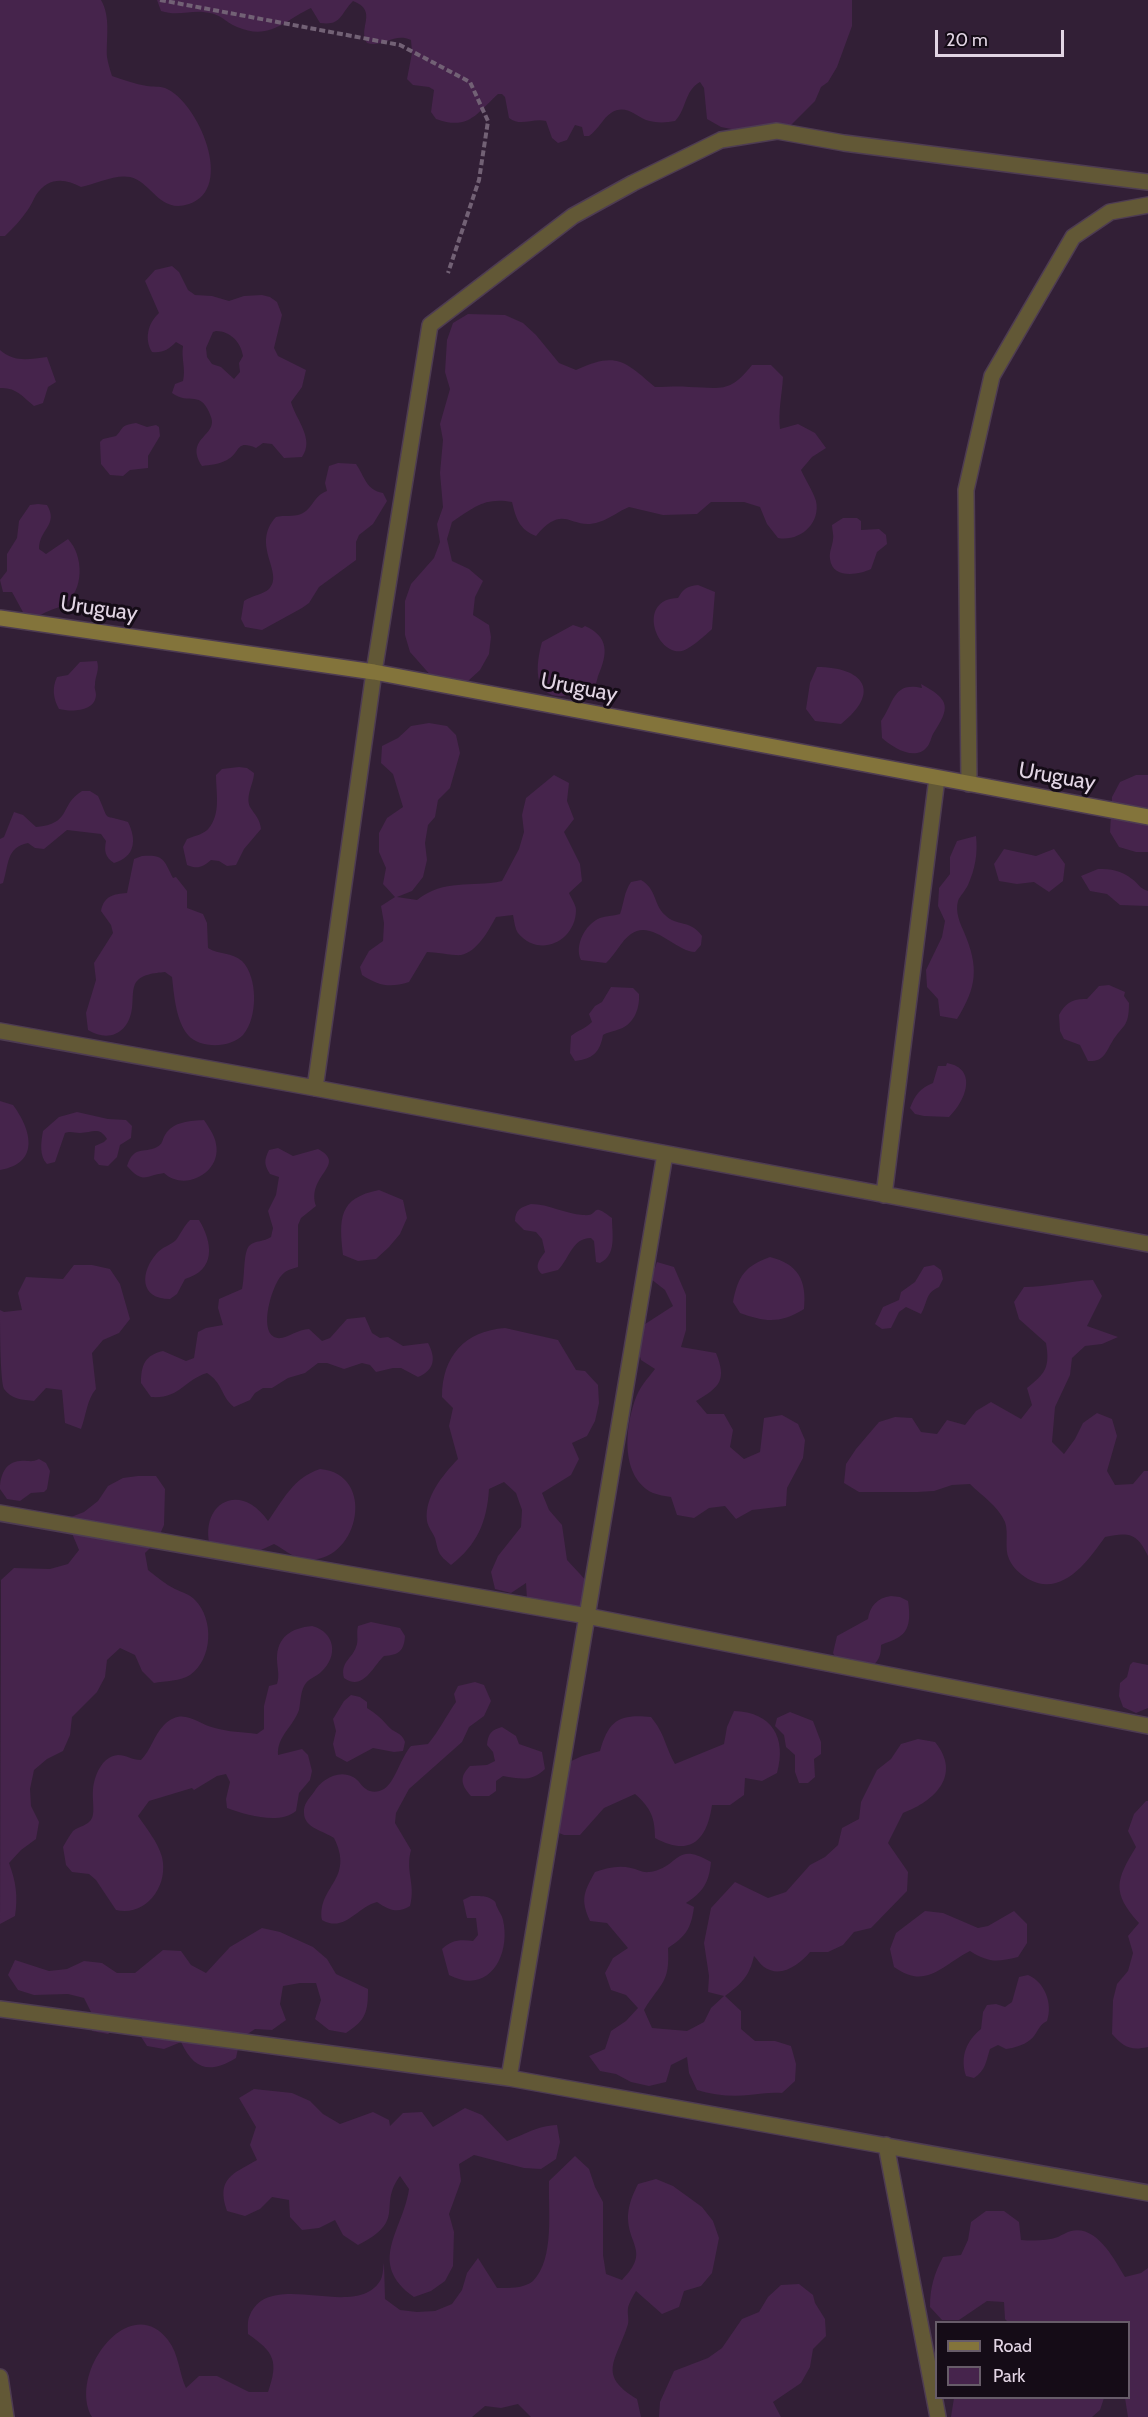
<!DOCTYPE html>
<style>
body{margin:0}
#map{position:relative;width:1148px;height:2417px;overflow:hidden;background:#321f36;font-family:Cabin,sans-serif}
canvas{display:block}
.legend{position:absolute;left:935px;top:2321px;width:195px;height:78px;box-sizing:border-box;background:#150c17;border:2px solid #675c69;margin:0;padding:8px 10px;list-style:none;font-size:18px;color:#e2d5e4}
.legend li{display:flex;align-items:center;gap:12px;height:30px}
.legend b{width:30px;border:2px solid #675c69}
.scale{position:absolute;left:935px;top:30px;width:129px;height:27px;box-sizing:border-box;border:3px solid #e2d5e4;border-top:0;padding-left:8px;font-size:18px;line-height:21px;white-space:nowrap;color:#e2d5e4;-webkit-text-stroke:4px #150c17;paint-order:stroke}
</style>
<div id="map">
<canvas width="1148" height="2417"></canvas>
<ul class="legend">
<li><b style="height:8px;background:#83743b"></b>Road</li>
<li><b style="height:16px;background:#46244c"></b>Park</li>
</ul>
<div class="scale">20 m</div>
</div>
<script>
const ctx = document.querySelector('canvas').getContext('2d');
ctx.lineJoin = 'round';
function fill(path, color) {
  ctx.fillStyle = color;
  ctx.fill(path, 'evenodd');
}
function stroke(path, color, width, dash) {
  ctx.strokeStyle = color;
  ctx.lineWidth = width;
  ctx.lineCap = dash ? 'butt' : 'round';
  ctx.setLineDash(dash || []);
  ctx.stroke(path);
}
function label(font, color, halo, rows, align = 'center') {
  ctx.font = font + ' Cabin,sans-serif';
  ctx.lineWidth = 6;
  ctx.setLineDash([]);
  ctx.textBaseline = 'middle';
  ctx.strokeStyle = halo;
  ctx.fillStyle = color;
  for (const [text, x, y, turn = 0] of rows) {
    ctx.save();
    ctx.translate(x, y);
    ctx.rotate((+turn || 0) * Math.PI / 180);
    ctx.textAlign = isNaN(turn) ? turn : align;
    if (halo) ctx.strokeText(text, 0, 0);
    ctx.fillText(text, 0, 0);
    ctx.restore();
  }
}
fill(new Path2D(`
 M0,0H101C111,17 106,38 107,57C108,63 110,70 112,76C124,80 135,84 147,86C153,87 160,86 165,88C198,101 236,189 189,204C159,214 152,182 130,177C115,174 96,184 81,187C65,178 48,177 36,195C33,200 31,206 27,211C21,220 13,228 5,236H0Z
 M157,0H852V26L837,67L828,82L821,87L815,101L790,126L742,131L721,127L707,119L704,88L700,82C684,91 687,109 675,121C665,123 655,123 646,120C634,115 625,104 611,113C603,118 598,130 589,136H584L582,127L575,125L567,140L558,143L552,138L546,121C532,118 521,127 509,118L505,97L502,94H498C477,113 469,131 436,119L431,112L434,90L429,87L413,85L407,79L412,53L411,40C394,32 383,48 367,43C357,28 379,11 353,1C340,14 342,26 320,23L311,8C285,20 270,41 237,27C223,21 223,14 203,12C189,11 176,16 161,11Z
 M172,266L179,272L188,290L195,295L212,296L229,301L244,296L262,295L270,297L277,302L282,315L274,348L278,356L306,370L302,387L291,402C296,420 315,439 302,457L284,458L272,444L263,443L256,448C235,439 241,453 227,460C220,464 210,465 202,466C184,438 218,436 211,417C201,388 189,406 172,393L175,384L183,381C186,369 181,358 183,346L176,342C168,350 163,353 152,352C144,339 148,323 159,313L145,281L155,270ZM216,331C230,331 241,342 243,356L239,363L240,372L234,379L221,367L212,364L207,357L206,348L213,332Z
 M468,314L505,315L523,323L536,335L559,363L576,370C616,351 625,361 655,387C667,387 678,386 689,387C722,388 730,393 752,365H771L783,377C782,395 778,411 780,429L798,424L815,433L826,448L812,457L801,470C805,479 813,491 816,501C821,524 799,542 778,538L767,524L760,507L744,502H711L697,514L663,515L629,507C619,511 609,519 599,522C571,532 565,501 536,536C520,530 516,519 512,502C485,497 474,507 452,522L447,539L452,561L469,569L483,581L475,597L473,615L489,625L491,637L489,654L480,670L467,682L450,683L433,678L410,652L405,635V601L411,584L434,558L440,542L437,524L443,507L440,473L443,440L440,424L450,389L445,372L447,340L453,323Z
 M0,350C15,363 29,359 47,357L56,382L48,387L43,403L34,406C23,397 16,387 0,388Z
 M136,423L147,427L156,425L159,427L160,436L148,456V468L130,470L123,476L110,475L101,464L100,442L103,439L116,436C125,427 119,426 136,423Z
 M338,463L356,464C365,477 366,490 383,493L387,501L373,524L359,535L356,542V560L319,587L309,603L302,608L262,630L245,627L241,619L244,601C251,596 264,594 269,589C285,573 250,545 276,517C284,515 293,517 301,514C313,509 313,496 327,491L325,483L329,466Z
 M38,504L47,505C59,525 39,529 39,549L46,554L68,539C84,556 84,590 65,604C61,607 55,608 51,610C39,615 39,618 24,614L12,592H3L0,580L7,571V554L17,538L19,521L30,505Z
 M843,518H857L861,521V530L879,529L886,535L887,544L877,552L871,569C859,575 832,579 830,559C829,552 832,547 833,540C834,535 832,530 832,525Z
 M698,585L715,592L712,629C706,635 690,649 682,651C656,656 636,599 678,598C683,589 687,586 698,585Z
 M573,625L582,628L585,626C609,637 608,653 598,676C597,680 596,685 593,688C587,693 578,694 571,695C532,703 535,667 542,642Z
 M97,661C100,671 95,675 95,685C94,688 96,691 96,695C95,712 71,712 59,709C53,698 52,688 57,677L68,675L80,662Z
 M817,667C864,667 882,692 841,724L815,721L806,709L810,683Z
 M921,684C951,700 950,708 933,734C931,738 930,744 927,747C915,762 892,747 882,738L881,721C894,703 893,681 922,688Z
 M429,723L447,726L456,735L460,753L450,788L438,800L435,817L428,825L425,843L427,860L423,877L412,891L397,897L417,900C445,878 470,888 502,881L519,849L524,832L522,815L526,798L554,775L569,783L567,801L574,819L564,832L580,864L582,881L569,893C571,898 576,905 576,910C576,941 539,959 518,933C515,929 514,920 513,915L496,917C489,930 477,952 461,955C456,956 435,952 427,952L409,982C390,988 379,986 362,975L360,967L369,951L383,941L384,923L381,906L395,897L383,884L386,868L379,852V833L387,818L403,807L393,774L381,763L382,746L398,738L411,726Z
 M239,767L247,768L254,773C254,783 245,796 250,807C255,815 260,819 261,829L244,849L236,865L227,866L219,861L211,860C202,868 197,869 187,865L183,847L187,839C194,836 205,834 209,828C221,813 216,793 216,775L222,769Z
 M1136,775H1148V852H1136L1119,847L1110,832L1112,797L1120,782Z
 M82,791H90L98,796C111,824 100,813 128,822C137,840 135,857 114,863C105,857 104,851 106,841L101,834L67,830L44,849L35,848L28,843C6,847 9,865 3,883L0,884V839L4,837L14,812L23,815L36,827C72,824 59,805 82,791Z
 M976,836C978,854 975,869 968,885C965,891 960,896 958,901C955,912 960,923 964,932C979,967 977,987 957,1019L940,1016L938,999L927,987L926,970L942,937L945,921L938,906L939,888L950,874V857L957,841Z
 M1004,849L1036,856L1054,849L1065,864L1063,881L1049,892L1034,882L1017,884L999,881L994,864Z
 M142,856C164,854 164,860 173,878L176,877L187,891V908L203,914L207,923L208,948C219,955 232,952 242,961C258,977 258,1018 243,1035C231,1048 200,1049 188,1035C176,1021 174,995 172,977L165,972C155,973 140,974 135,984C132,991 133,1001 132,1008C129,1033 109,1043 88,1030L86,1013L96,980L94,963L113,933L111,925L101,911C104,896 113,894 127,893L134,859Z
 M1098,869C1111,869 1121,870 1132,879C1138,883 1140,889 1148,891V906L1120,905L1107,894L1090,891L1081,876Z
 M641,880C657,889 653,904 665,915C677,927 690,919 702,936L701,945L695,952C676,952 652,919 631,934C621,941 615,955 606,963L581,960C574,946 585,924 600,918C606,916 613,916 620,914C624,903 624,892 631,882Z
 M1109,985L1125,992L1124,996L1129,1003C1129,1028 1123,1024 1112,1042C1105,1054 1103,1062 1088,1061L1080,1045L1064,1039L1060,1031L1059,1015C1065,1003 1073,998 1087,999L1099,986Z
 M611,987L633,988L639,994C640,1010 633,1026 617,1030C611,1032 608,1032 603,1035C600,1052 593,1059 575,1061L570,1053L571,1036C578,1030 585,1029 592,1022L589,1014L595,1006L602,1002Z
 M947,1063C979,1069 965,1102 949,1117L924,1116L915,1114L910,1108C915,1095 920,1088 933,1083L938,1066H946Z
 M0,1101L13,1105C31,1129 41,1163 0,1170Z
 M77,1112L108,1119L126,1120L132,1126L131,1138L120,1145L117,1157L108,1166L99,1165L94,1159L95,1146L104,1142L107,1139C99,1126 92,1133 80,1133C74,1133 71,1131 65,1133L55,1162L47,1164C39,1156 41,1142 43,1131L59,1117Z
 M204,1120C207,1125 215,1135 216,1144C222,1173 184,1192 164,1173C144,1176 143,1184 127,1166C134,1145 143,1154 157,1147C163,1144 162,1140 165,1135C173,1121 191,1121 204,1120Z
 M278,1148L293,1156L318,1149C348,1165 306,1175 316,1206L301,1218L298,1225V1267C291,1269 286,1270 281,1276C272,1286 259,1329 274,1337C284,1342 296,1329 309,1329L322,1341L330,1338L347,1319L365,1317L372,1333L380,1338L388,1337L403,1346L428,1343C436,1358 435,1370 418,1377L401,1368H393L376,1372L370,1365L362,1363L344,1369L327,1363H318L305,1373L288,1378L272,1388H263L255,1393L250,1400L234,1407C221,1397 223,1383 207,1373C184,1380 180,1399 151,1397L141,1383C141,1365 145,1355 163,1351L186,1361L194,1358L198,1332L206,1328L223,1325L218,1308L219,1299L242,1289C245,1278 243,1253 249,1246C255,1240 264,1242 271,1237L273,1228L268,1211L276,1195L279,1177L270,1174C264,1165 264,1160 269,1150Z
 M379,1190L403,1200L407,1218L400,1234L389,1247L376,1259L358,1261L343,1255C339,1219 338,1198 379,1190Z
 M531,1204C549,1204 565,1214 583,1215C601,1217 589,1200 612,1218C612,1234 617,1255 600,1263L596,1262L594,1241L591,1238C572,1238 570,1258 558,1270L542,1274C533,1267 540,1259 545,1252L542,1239L536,1232L524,1230L515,1221C515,1210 521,1207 531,1204Z
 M190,1220H199C213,1243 216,1270 185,1279L177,1294L170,1299C139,1299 140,1272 157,1253C162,1247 171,1245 176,1240C181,1233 184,1226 190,1220Z
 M770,1257C798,1264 807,1280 804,1309C780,1324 765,1322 740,1313L733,1302C738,1276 745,1266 770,1257Z
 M657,1262L674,1267L686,1295V1330L681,1347L716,1353C727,1380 720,1387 696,1401L707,1414H724L733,1430L730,1447L744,1459L760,1452L764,1418L782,1415L798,1424L805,1440L803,1458L787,1488L786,1506L752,1510L736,1519L725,1506L709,1508L694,1518L677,1515L671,1497C665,1496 658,1495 653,1493C620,1477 625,1428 635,1400C639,1388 647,1379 655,1369L641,1360L636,1343L642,1326L673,1306L665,1290L651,1279Z
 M74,1265H92L110,1269L120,1284L130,1319L119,1333L103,1340L92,1353L96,1389C87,1399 86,1416 81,1429L65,1423L62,1390L46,1388L34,1401C23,1400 11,1399 4,1389C0,1380 0,1324 0,1310L4,1312L22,1310L18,1293L26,1277L63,1279Z
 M934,1265L941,1270L943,1279L939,1287C925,1293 928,1302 921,1314L906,1307L899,1312L891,1328L882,1329L875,1324L883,1307L899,1300L901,1292L915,1282L924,1267Z
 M1093,1280L1102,1296L1087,1326L1118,1337L1102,1344L1085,1346L1072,1358L1070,1375L1055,1407L1052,1442L1064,1454L1075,1439L1083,1423L1097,1413L1112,1419L1117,1436L1107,1471L1115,1485L1133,1484L1144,1471H1148V1556C1137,1533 1129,1532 1105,1537C1088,1561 1062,1598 1028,1579C1020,1574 1013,1568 1009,1559C1004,1548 1009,1533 1005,1522C998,1506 982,1496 970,1484L952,1485L934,1491L917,1492H859L844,1483L846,1464L856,1449L879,1422L895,1417L912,1418L921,1432L937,1434L947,1420L965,1425L976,1411L991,1402L1021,1419L1032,1405L1027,1388C1046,1373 1050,1367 1046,1343L1019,1319L1014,1302L1024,1287C1047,1287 1070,1281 1093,1280Z
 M505,1328L558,1340L576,1370L585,1371L598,1385L599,1403L595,1421L587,1436L572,1443L579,1459L571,1475L542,1493L549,1510L562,1525L567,1560L592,1587L591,1604L557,1614L527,1599L526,1583L511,1593L495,1589L491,1572L498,1556L521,1527L522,1510L516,1493L504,1482L489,1489C487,1522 477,1545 451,1565C438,1554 439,1554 435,1538C433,1533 428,1527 427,1521C424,1497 443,1475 458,1459L449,1426L453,1408L442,1397C442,1356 465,1331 505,1328Z
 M39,1459L46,1463L50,1471L47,1489L44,1492L31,1493L20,1501L7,1499L0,1489C0,1476 5,1462 20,1461C28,1460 31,1463 39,1459Z
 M320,1469C379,1474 358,1568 303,1559C292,1557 284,1549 274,1544L250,1555L211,1550C197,1505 239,1479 268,1521C284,1499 293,1478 320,1469Z
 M138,1476H156L165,1489L164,1525L157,1541L145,1553L148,1570C157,1577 165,1584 175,1589C181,1592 190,1594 195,1600C214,1619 213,1659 190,1675C181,1681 165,1681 154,1683L142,1671L135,1655L120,1648L107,1660L105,1677L97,1692L72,1717L70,1735L63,1751L47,1759L34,1770L30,1789L31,1806L39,1822L36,1839L21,1850L9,1863C16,1882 18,1896 15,1916L0,1924L1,1580L14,1568L50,1569L68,1564L79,1550L66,1519L84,1512L98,1501L108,1486L123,1478Z
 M891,1596L900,1597L908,1601C910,1614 911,1630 899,1637C893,1641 887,1642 881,1645C881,1656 879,1661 870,1668L837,1660L833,1653L837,1636L868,1619C870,1606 877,1598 891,1596Z
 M371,1622L400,1628L405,1636C404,1651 399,1655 384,1656C373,1666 363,1692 344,1678C340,1662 352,1659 356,1647C359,1641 356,1633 358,1626Z
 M312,1626C335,1632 339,1656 321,1672C317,1676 310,1678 306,1683C300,1691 301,1701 299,1710C293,1727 277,1736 278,1755L302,1749L308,1755L312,1771L310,1780L299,1793L296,1811C279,1825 247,1815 227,1808L226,1799L230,1782L226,1774L217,1776L194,1790L192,1788L149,1801L138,1816C146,1828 158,1842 162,1857C169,1886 146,1917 116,1910L96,1880L89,1874L72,1872L66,1865L63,1847C66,1842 69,1836 73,1831C79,1826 88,1826 92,1818C95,1811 92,1799 93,1790C94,1776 102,1756 118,1755C126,1755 132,1760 141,1760C151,1750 154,1735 164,1725C183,1706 197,1724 215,1728C228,1732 243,1732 257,1734L264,1729V1706L269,1686L277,1684C280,1675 277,1668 277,1659C277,1637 291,1628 312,1626Z
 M1133,1662L1148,1665V1708L1136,1713L1123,1707L1119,1696L1120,1683L1127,1677L1130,1665Z
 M475,1682L484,1685L491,1701L484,1716L469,1727L462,1742L409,1789L396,1813L395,1823L411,1850C405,1872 416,1884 410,1906C397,1914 389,1910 377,1902C357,1907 345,1933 322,1920C317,1886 355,1880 334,1838C324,1831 304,1828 304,1813C303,1804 309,1799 314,1792C321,1780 338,1769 353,1777C359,1780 361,1786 366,1789C371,1793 379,1792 384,1789C395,1782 401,1757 411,1746L428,1744C439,1731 446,1716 456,1702L454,1694L458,1686Z
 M351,1695L360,1697L367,1702V1708C375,1713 381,1718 387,1725C393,1733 402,1732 405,1742L403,1751L394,1752L373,1748L347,1762L336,1756L333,1744L336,1731L333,1719L344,1701Z
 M734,1711C772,1712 787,1738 777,1773L762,1781L745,1778L744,1795L730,1805H712C707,1841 690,1857 655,1838C655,1818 651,1808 635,1794L604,1808L580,1835H564L549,1829L565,1764L582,1756L600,1751C609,1720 619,1714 651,1717C665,1734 665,1746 675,1764L724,1744L727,1727Z
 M790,1712L813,1721L821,1742V1754L814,1759L815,1777L808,1783H799L795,1772V1755L786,1747L784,1735L775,1726L777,1718Z
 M502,1727L516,1736L519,1744L542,1752L545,1769C532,1782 520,1779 503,1776L496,1781V1791L489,1796H471C461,1785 459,1777 470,1766L487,1765L495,1761L493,1752L487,1745C488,1734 491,1730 502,1727Z
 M918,1739L935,1742C962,1775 935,1801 903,1813L888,1843L908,1872L907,1891L871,1928L854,1932L843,1945L828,1952H810C800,1964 781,1979 764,1967C760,1964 757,1959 754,1956C749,1977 742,1983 725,1996L741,2011V2029L755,2041H775L791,2046L796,2064L795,2081L782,2093C770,2092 761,2094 749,2095C732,2097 713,2095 697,2090L689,2073L687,2057L671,2065L666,2082L649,2086L631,2082L616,2074L600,2071L589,2056L605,2049L611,2031L626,2021L638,2008L626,1995L611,1990L605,1973L613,1958L628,1948L607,1923L590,1921C580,1899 584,1892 595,1872C607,1868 618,1865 631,1868C637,1869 643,1873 649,1872C680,1868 674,1840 711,1862C709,1883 703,1892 686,1903L694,1907C691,1929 686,1936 668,1948C670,1984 661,1982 644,2010L652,2028L687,2031L704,2022L711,2008L724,1996L708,1992L709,1976L704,1943L711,1908L735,1882L768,1898L786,1892L810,1865L825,1857L838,1845L842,1828L859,1819L861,1802L877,1770L891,1759L901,1744Z
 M1146,1801H1148V2047C1130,2051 1124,2047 1112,2034L1113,2000L1117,1984L1128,1971L1133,1953L1128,1936L1139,1923C1111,1892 1116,1880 1136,1847L1128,1831L1134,1814Z
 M471,1896C478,1896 487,1895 493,1900C497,1903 495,1903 497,1907C499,1912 502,1915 503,1920C511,1955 489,1996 449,1975L442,1949C451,1940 460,1939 473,1941L478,1935L476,1918H467L463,1900Z
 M925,1911L943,1913L978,1928L988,1926L1014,1911L1027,1924V1943L1018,1957C997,1962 989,1963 970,1951C941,1966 926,1990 894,1967L890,1949L896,1933Z
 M262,1928L280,1932L313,1947L327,1959L336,1974L368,1989C368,2012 366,2020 346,2033L329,2030L315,2019L321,2000L316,1983H300L283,1986L280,2004L286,2020L272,2030L255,2029L240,2039L236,2058C210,2074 194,2070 181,2042L164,2049L147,2046L138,2032L123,2023L108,2034L92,2031V2014L84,1998L68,1994L34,1995L18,1990L8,1975L15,1960L49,1971L67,1969L84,1961L102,1963L117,1973H135L163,1950L181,1951L191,1965L206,1973L230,1947Z
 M1028,1975C1045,1982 1053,2004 1047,2021C1037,2026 1038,2034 1030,2040C1024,2045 1014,2048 1006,2049L998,2045L990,2049C986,2061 986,2070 974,2078L966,2076C960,2057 966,2041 981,2029L983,2012L987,2005L996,2004L1005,2007L1012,2002L1019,1977Z
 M254,2089L292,2093L310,2101L323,2114L340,2124L373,2112L389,2120L390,2126L403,2113L422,2112L433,2127L465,2108L482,2115L507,2141C526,2134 536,2126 557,2125L560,2142L556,2159L541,2169L524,2168L474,2155L459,2164L461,2181L449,2214L454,2232L453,2266L445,2281L431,2291L414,2297C366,2263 403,2231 409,2189L400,2176C377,2207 408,2220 358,2245L343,2235L335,2220L319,2228L302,2230L290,2217L289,2200L272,2197L260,2209L245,2216L227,2211C216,2179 232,2174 257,2160L250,2145L256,2127L239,2098Z
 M575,2156L589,2169L595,2187L603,2202V2255L606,2274L622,2280C651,2251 627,2245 628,2215C629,2203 633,2194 638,2184L656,2179L673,2186L702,2207L713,2221L719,2238L712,2273L701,2286L684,2291L679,2307L662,2314L636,2291C633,2296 629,2303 628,2308C627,2315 630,2321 627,2327C616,2361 597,2375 637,2399L641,2417H531L518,2404L501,2408L485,2406L472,2417H92C67,2373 130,2290 168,2340C179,2354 179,2373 186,2388L199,2376H217L249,2392H268C279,2361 274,2352 248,2334C248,2328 247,2320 250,2315C270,2268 355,2321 380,2281C383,2277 383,2268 384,2263L385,2299L400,2310L417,2312L435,2311L452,2304L462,2290L467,2273L478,2258L497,2288C508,2288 523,2289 533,2281C555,2259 548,2209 549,2181Z
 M986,2211H1004L1019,2222L1021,2240C1034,2241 1046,2241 1058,2237C1062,2235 1067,2232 1071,2231C1097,2225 1114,2259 1125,2277L1141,2273L1148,2268V2417H1128L1125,2398H1128V2322H1008L1005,2319L1004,2302L987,2301L959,2320H942L930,2307C930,2288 934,2274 943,2257L961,2255L968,2240L971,2222Z
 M799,2284L813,2295L815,2303L825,2319L826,2336L813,2349L810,2367L801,2383L773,2402L781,2417H659L660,2402L674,2371L708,2358L722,2348L742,2319L759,2312L768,2297L781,2285Z
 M954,2398H1104L1100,2410L1092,2417H951Z`), '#46244c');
const minor = new Path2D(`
 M969,784L966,490L992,376L1073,237L1110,212L1148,205
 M0,1031L315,1088L1148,1244
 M315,1088L374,672L430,325L573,216L633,183L721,140L777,131L844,143L1148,182
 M884,1195L937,778
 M0,1513L587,1616L1148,1726
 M0,2009L509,2078L1148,2193
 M509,2078L665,1154
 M886,2145L938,2417
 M0,2377L6,2417`);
const secondary = new Path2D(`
 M0,618L374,672L1148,817`);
stroke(minor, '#4e3c52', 18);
stroke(secondary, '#4e3c52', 18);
stroke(new Path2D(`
 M160,0L400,45L470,82L488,121L479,180L448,273`), '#726175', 4, [6, 3]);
stroke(minor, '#625836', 15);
stroke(secondary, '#83743b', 15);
label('22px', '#e2d5e4', '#150c17', [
 ["Uruguay",99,609,8],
 ["Uruguay",579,688,11],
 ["Uruguay",1057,777,10]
]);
</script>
